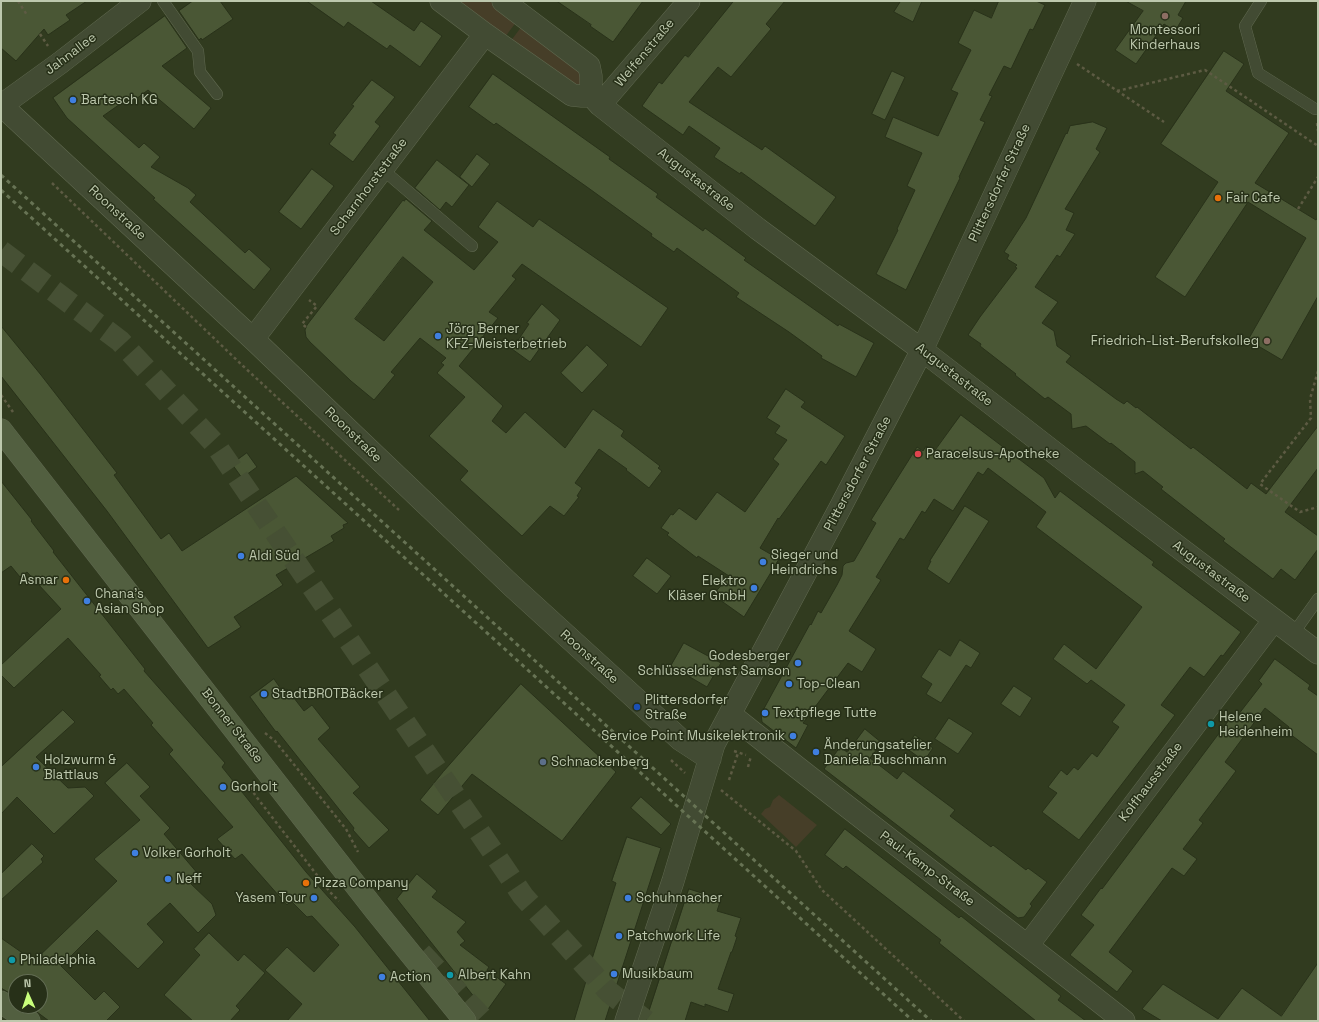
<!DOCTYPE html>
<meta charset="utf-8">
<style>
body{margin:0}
#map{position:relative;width:1319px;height:1022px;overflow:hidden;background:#313b1f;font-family:"Space Grotesk",sans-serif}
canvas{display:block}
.frame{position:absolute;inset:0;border:2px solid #bdc8ad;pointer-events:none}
.north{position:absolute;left:8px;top:974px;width:40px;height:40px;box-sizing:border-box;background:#273018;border:1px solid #636d54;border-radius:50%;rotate:357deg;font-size:11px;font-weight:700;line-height:16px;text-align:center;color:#bdc8ad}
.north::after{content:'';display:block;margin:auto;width:14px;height:18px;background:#c9ff7b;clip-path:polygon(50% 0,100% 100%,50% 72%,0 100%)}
</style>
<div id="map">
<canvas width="1319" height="1022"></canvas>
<div class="frame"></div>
<div class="north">N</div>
</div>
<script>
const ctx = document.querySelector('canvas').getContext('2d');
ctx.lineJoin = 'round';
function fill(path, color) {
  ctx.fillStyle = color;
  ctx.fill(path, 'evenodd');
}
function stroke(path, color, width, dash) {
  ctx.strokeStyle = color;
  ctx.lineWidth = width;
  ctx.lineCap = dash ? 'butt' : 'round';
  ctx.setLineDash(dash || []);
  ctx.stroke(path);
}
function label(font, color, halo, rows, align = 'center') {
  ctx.font = font + ' "Space Grotesk",sans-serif';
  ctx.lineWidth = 3;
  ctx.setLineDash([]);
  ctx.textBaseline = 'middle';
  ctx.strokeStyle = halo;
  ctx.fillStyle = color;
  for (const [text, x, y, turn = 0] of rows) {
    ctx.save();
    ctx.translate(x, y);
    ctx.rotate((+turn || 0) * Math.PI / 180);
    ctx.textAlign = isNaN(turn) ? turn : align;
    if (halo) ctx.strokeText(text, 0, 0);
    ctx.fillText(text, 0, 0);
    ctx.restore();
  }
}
fill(new Path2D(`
 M455,1H489L517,21L505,37Z
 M522,26L578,68L583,81L579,86L576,87L510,42Z
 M779,795L817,825L796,847L761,814L765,809L770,807L773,800Z`), '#463e28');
const building = new Path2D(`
 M1,1H87L66,15L70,20L48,35L44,29L16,61L1,48Z
 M193,1H220L233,19L202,40L201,38L199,40L179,11Z
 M307,1H371L414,31L421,21L442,36L420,67L390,45L387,49L348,22L344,27Z
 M557,1H643L613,42L590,26L591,25Z
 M734,1H785L766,24L771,29L731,77L718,67L689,102L762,150L765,146L836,197L815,226L741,172L740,174L714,157L720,148L689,126L683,135L642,106L659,82L662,84L685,55L688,57Z
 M901,1H922L913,22L894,12Z
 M999,1H1036L1045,5L1033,30L1030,29L1011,69L1004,66L989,95L992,96L980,120L985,122L959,177L960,178L906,290L876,274L898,230L897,229L915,190L907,186L922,153L885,137L893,117L938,136L958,93L951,90L971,50L958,43L974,10L991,18Z
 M1126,1H1186L1178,15L1183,18L1175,31L1164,24L1136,64L1115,50L1143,11Z
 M165,16L187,48L162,66L211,108L194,129L148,90L136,99L133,95L103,116L139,148L144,143L160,157L151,167L188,188L196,195L190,202L245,253L249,249L271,269L254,290L153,199L155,198L67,118L53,98Z
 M1224,51L1244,64L1226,91L1289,133L1255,183L1316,220L1318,217V296L1282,360L1248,340L1306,238L1248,202L1185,297L1155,277L1218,182L1161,144Z
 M892,71L905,77L885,120L872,114Z
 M493,74L610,157L609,159L658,194L656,197L703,231L705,228L746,258L744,260L838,326L839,324L874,343L856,377L821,358L822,356L789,332L736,297L739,293L677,248L674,252L651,236L652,234L587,187L496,123L494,125L469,107Z
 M372,80L395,97L375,122L380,126L353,162L329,144L336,135L333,133L354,106L352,105Z
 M1093,122L1107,128L1096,149L1100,152L1065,209L1074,213L1066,230L1075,234L1060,257L1057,255L1035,287L1058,302L1042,323L1054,331L1057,346L1071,356L1066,362L1116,399L1124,404L1127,401L1136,408L1137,407L1191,449L1193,447L1247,489L1251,483L1266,494L1318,426V468L1285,512L1318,536V549L1295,580L1281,569L1273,579L1223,541L1225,539L1161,489L1163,487L1143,471L1135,474V462L1111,443L1110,444L1086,426L1072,429L1071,414L1048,397L1045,399L1015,375L1016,374L980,346L981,344L968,335L980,317L1017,268L1015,267L1017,265L1007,259L1009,255L1004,252L1026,218L1066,133L1067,134L1070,126Z
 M477,154L490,164L472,187L460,177Z
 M437,160L469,185L452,207L446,202L440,210L415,188Z
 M312,169L334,186L301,229L279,212Z
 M406,199L432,221L424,230L474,270L498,242L478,227L497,201L533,227L539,219L668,308L641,347L522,264L512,276L516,279L489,312L498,318L459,366L503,406L492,421L506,433L525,412L565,448L593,409L624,431L621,436L660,466L658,468L662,471L649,488L626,470L627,469L599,449L575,483L582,488L577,496L579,497L564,516L550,506L522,536L460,480L468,471L429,436L465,397L437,373L444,365L441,363L446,358L420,338L391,372L395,375L374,400L351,381L310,342L306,337L305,330L307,325L403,200L404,201ZM403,257L433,282L384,341L355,319Z
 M542,304L560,320L530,362L512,349L529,324L527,323Z
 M1,326L41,375L117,473L114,475L161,539L169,533L182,551L296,476L348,523L343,525L344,528L331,536L334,541L276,575L283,585L234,617L241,627L208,648L107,511L1,376Z
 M587,345L608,365L582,393L561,373Z
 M786,389L805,402L801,407L845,436L826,465L821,461L779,519L778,518L760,548L779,559L744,617L713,595L729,576L698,556L697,558L667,535L669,533L661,528L671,514L673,515L679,508L696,520L717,492L745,512L779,464L773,459L787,440L775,433L780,426L767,418Z
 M961,415L1044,478L1055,498L1060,491L1154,562L1152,565L1241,632L1223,656L1221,655L1204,677L1190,667L1161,705L1175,715L1079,840L1042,812L1057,793L1048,787L1061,770L1067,775L1074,767L1078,770L1092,753L1097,757L1119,727L1112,722L1125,705L1091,680L1087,684L1053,659L1064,644L1096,669L1142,607L1036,527L1046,512L988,468L983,475L978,472L953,511L934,499L925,513L922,511L904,540L900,538L876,577L881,580L849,631L876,649L862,672L848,663L803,723L808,725L796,748L762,722L761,714L810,624L811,625L818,611L821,613L837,585L842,575L843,566L846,563L854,561L876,523L871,520L917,447L923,451L926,446L934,451Z
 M247,453L257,467L242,478L232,464Z
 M1,481L32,520L31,521L54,551L53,552L145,669L144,671L225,763L222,767L306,872L355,927L430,1021H287L302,1004L265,970L287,947L314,972L339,945L312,916L307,917L291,901L287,905L242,854L235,859L217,839L233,827L169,754L173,750L151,725L153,723L124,689L118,694L113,688L111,690L99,676L101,675L68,638L14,688L1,675V665L61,609L27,572L20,577L11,566L1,573Z
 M965,506L989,521L949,584L927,569L931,561H930Z
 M647,558L671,576L657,594L633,576Z
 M960,640L980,653L971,668L966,665L941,703L926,694L932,684L921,677L939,649L950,656Z
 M684,643L721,663L707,687L671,666Z
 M1275,659L1310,685L1308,689L1318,696V755L1286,731L1289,727L1265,708L1225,762L1236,771L1199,820L1203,823L1183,849L1197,859L1184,876L1172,868L1109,952L1133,971L1117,992L1070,955L1094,925L1081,915L1101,888L1102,889L1232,716L1238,715L1262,684L1259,681Z
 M274,679L283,692L287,689L304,711L312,705L330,728L318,739L360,787L353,793L389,830L369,848L353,830L354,828L277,731L276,732L250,697Z
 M521,684L616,772L562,841L472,774L438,815L420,800L443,772Z
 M1014,686L1032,698L1020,717L1001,704Z
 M63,710L75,722L36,757L68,788L85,787L94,796L54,834L17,797L1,814V767Z
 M949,718L973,733L958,754L935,739Z
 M865,729L882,743L870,758L897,779L903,771L955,810L950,816L991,847L993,845L1026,870L1028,868L1047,882L1030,904L1032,906L1024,917L1018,918L824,769L840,747L847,752Z
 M915,735L933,748L924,761L906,748Z
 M127,763L150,787L140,796L170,828L164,834L199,875L190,883L212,904L216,915L198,933L170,903L147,924L164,942L138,969L97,930L61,966L95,1000L104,991L120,1007L106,1021H49L29,1006H40V982H16V997L1,988V938L34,961L117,881L94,859L140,820L105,783Z
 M641,797L671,824L661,835L631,808Z
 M845,829L959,918L961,916L1061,996L1058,1000L1086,1021H1036L939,943L941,940L846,866L843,869L825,855Z
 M627,837L661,848L605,1021H574L586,981H585L616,883L612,881Z
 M32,844L44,856L41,859L43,862L1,900V874Z
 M417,874L437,891L432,897L466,922L457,932L465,941L460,945L489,967L487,970L506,984L486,1012L397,899Z
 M689,889L721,899L717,911L741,918L735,936L737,937L732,952H731L718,989L734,994L728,1012L705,1004V1007L691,1002L685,1021H646Z
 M209,933L238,961L244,954L265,973L236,1006L240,1010L230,1021H193L164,995L200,955L194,949Z
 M1318,963V1021H1162L1142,1009L1163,984L1218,1019L1242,988L1281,1016Z`);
fill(building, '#4a5735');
stroke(building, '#29321a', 1);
stroke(new Path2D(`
 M1,251L120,341L215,444L523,896L609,992L646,1021
 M421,953L485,1021`), '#465034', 22, [22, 11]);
const lane = new Path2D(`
 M163,1L198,51L200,72L217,94
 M1261,1L1245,26L1258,73L1315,109
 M382,169L472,246
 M1293,634L1318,599`);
const street = new Path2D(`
 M441,1L485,34L572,95L582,96H592
 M503,1L589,66L591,76V88L592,96L600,105L758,229L922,350L1078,471L1318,653
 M1,105L253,339L512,586L681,740L710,759
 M2,105L60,63L140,1
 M600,105L689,1
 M253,339L485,34
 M730,714C860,819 994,918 1124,1021
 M1028,945L1274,620
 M626,1021L673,881L714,744L840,508L922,350L1085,1`);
const secondary = new Path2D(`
 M1,430L375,910L465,1021
 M1,1002L29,1021`);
stroke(lane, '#606950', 12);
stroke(street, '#606950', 23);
stroke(secondary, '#606950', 23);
stroke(new Path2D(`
 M18,1L27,15
 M40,34L48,46
 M1077,64L1164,122
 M1117,91L1205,70L1318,146
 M1317,123L1318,131
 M52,183L243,366L399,510
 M1298,209L1318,177
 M306,327L302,324L317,306L309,300
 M1318,371L1310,399L1311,418L1260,484L1300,512L1318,507
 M1,395L13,412
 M265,733L275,741L346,829L358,852
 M734,751L746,755
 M671,760L685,773
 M748,767L751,756
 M729,780L738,753
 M251,787L255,795L330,892L339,901
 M721,790L796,851L822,890L964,1021`), '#5d5b43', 2.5, [3, 3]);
stroke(lane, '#424b33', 11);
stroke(street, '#424b33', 22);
stroke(secondary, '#525f40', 22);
stroke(new Path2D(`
 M1,175L931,1021
 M1,190L913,1021`), '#677354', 3, [4, 4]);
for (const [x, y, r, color] of [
 [1165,16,4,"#8d6e63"],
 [73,100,4,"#3f7fe0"],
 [1218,198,4,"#e8710a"],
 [438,336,4,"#3f7fe0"],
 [1267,341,4,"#8d6e63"],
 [918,454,4,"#e0444e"],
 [241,556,4,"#3f7fe0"],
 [763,562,4,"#3f7fe0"],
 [66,580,4,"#e8710a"],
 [754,588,4,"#3f7fe0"],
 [87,601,4,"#3f7fe0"],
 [798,663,4,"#3f7fe0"],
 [789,684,4,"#3f7fe0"],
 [264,694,4,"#3f7fe0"],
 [637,707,4,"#1a4fb4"],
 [765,713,4,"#3f7fe0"],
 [1211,724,4,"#0f9aa8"],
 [793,736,4,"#3f7fe0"],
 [816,752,4,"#3f7fe0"],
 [543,762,4,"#5c6f8a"],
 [36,767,4,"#3f7fe0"],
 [223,787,4,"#3f7fe0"],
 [135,853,4,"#3f7fe0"],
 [168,879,4,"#3f7fe0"],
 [306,883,4,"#e8710a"],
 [314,898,4,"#3f7fe0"],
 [628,898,4,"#3f7fe0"],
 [619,936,4,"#3f7fe0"],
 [12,960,4,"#0f9aa8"],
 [614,974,4,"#3f7fe0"],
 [450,975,4,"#0f9aa8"],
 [382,977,4,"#3f7fe0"]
]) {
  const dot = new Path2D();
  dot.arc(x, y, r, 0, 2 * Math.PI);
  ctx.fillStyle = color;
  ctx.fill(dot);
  stroke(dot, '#273018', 1.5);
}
label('13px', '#bdc8ad', '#273018', [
 ["Montessori",1165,30,"center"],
 ["Kinderhaus",1165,45,"center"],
 ["Bartesch KG",81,100],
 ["Fair Cafe",1226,198],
 ["Jörg Berner",446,329],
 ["KFZ-Meisterbetrieb",446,344],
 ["Friedrich-List-Berufskolleg",1259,341,"right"],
 ["Paracelsus-Apotheke",926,454],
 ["Sieger und",771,555],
 ["Heindrichs",771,570],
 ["Aldi Süd",249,556],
 ["Asmar",58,580,"right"],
 ["Elektro",746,581,"right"],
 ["Kläser GmbH",746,596,"right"],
 ["Chana's",95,594],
 ["Asian Shop",95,609],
 ["Godesberger",790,656,"right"],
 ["Schlüsseldienst Samson",790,671,"right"],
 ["Top-Clean",797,684],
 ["StadtBROTBäcker",272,694],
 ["Plittersdorfer",645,700],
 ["Straße",645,715],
 ["Textpflege Tutte",773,713],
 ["Helene",1219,717],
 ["Heidenheim",1219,732],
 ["Service Point Musikelektronik",785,736,"right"],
 ["Änderungsatelier",824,745],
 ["Daniela Buschmann",824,760],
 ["Holzwurm &",44,760],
 ["Blattlaus",44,775],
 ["Schnackenberg",551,762],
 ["Gorholt",231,787],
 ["Volker Gorholt",143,853],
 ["Neff",176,879],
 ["Pizza Company",314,883],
 ["Yasem Tour",306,898,"right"],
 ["Schuhmacher",636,898],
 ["Patchwork Life",627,936],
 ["Philadelphia",20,960],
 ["Musikbaum",622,974],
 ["Albert Kahn",458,975],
 ["Action",390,977]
], 'left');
label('13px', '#bdc8ad', '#273018', [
 ["Welfenstraße",645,53,-50],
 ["Jahnallee",71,54,-37],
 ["Augustastraße",696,180,38],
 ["Plittersdorfer Straße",1000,183,-65],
 ["Scharnhorststraße",369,187,-53],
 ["Roonstraße",117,213,43],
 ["Augustastraße",954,375,38],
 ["Roonstraße",353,435,44],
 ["Plittersdorfer Straße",858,474,-62],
 ["Augustastraße",1211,572,37],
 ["Roonstraße",589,657,42],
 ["Bonner Straße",232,726,52],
 ["Kolfhausstraße",1151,782,-53],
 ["Paul-Kemp-Straße",927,869,37]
]);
</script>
